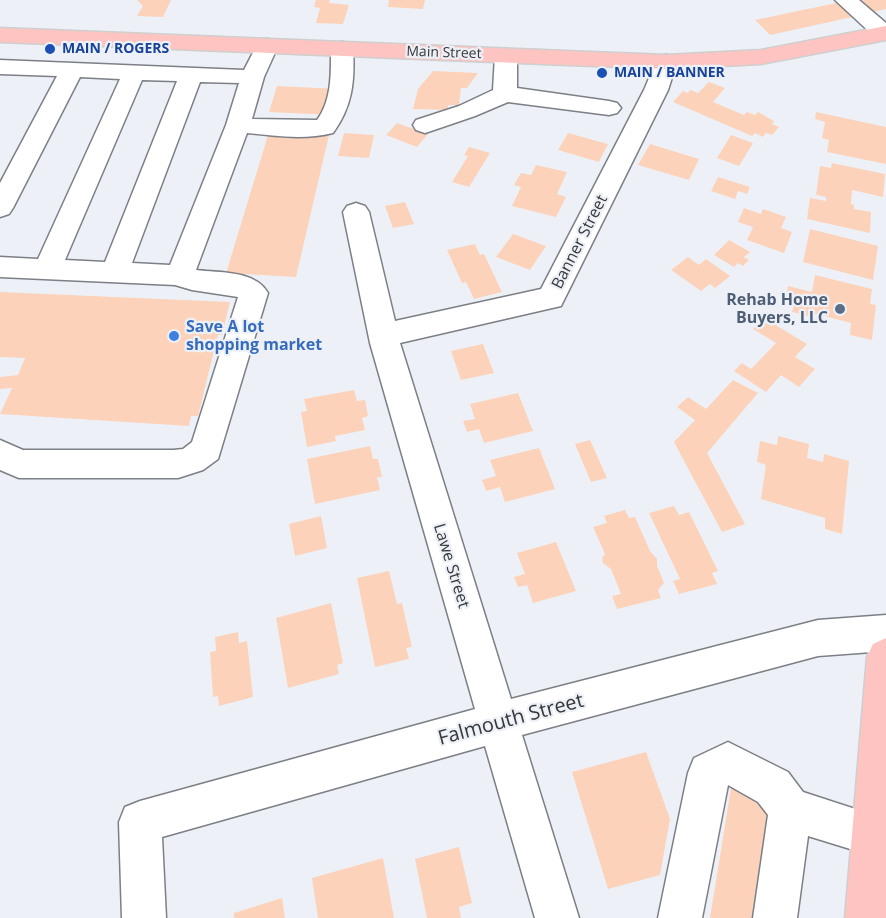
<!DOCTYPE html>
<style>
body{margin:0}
canvas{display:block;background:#edf1f7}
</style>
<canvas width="886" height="918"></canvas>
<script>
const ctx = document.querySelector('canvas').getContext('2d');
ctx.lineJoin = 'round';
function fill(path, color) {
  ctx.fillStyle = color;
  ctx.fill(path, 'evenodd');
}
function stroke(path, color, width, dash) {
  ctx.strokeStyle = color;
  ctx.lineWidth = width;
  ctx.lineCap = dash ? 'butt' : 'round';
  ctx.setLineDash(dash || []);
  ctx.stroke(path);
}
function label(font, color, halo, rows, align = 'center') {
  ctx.font = font + ' "Open Sans",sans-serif';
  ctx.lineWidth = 4.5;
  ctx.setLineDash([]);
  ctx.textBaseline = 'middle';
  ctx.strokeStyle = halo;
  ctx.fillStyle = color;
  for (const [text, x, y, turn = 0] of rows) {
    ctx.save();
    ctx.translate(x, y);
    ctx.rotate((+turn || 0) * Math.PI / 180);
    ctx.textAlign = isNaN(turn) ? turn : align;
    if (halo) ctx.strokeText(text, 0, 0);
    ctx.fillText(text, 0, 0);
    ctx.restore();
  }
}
fill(new Path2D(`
 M137,0H171L163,17L137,16L143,6Z
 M316,0H330L329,3L349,5L343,24L316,23L320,8L314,7Z
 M389,0H425L423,9L388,7Z
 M854,0H886V9L869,13Z
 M841,2L857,16L770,35L755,20Z
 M433,71L478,73L467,88H461L459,105H448V110L413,109L418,89Z
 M709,82L725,88L713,102L744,115L747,112L755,115L758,112L774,121L772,124L779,127L772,135L766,133L763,137L755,133L752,136L673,102L683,91L688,93L690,90L698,93Z
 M277,86L339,89L333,115L269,112Z
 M816,112L886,127V164L827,152L829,140L822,138L825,122L815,119Z
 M397,123L428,134L417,147L386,135Z
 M269,132L329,135L296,277L226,273Z
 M344,133L374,135L369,158L338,156Z
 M568,133L608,144L599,162L558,150Z
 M731,135L753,143L739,166L717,158Z
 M650,144L699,159L689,180L638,165Z
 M469,147L490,153L469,187L452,182L468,156L464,155Z
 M832,163L885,174L883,197L852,190L851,204L854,205V209L871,212L870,233L807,219L810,198L826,201V197L816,195L820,166L831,168Z
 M536,165L567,172L557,194L566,197L556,217L512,206L521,187L514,185L521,173L531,175Z
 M718,177L750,187L747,194L738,191L735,199L711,191Z
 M405,202L414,224L393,228L385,206Z
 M744,208L761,214L763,209L786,217L781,228L792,232L784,253L747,240L753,227L738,222Z
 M810,229L878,246L873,280L803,262Z
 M513,234L546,246L530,270L496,257Z
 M729,240L750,252L744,257L749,260L743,266L738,263L734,267L714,255Z
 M475,244L480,255L484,254L502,292L474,299L466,282L462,283L447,250Z
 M688,257L699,265L706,259L730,276L715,288L710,284L701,291L671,270Z
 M815,275L872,289L870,304L876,305L872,340L850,335L851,323L809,312V316L792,312L794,305L785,302L788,286L812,292Z
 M0,292L230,302L222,335H218L198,416H191L189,426L0,414L12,388L0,389V377L18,375L25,358L0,357Z
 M764,318L807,344L795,357L815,369L799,387L781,375L766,392L734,371L742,363L751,369L776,343L753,329Z
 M483,344L494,373L461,380L451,351Z
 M733,380L758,393L707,453L745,524L722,532L674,442L695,420L677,407L688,397L706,409Z
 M354,390L357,401L365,400L368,416L362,418L365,430L335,436L336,441L307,447L301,412L307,411L304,399Z
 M518,393L533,431L484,443L479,429L467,432L463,421L475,419L470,404Z
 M778,436L809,444L807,458L823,462L824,454L849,461L842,534L825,529V518L761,499L766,465L757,462L760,441L777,445Z
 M590,440L607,478L591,482L575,444Z
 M370,446L373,459H378L382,477H377L380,490L315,504L307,459Z
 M539,448L555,489L505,502L500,487L486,491L482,480L496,476L490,460Z
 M674,506L679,515L689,512L718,571L712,573L717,584L679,594L673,581L680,579L649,513Z
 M625,510L629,518L635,517L650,551L657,559V566L664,583L658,590L661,598L617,609L612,596L621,594L611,569L603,563L602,558L605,554L593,527L607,523L604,516Z
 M321,516L327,548L295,556L289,524Z
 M556,542L576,591L533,603L527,585L518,587L514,577L525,574L517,553Z
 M389,571L397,604L402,603L412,647L406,648L409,659L375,667L357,578Z
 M331,603L343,663L337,665L339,674L288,688L276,618Z
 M238,632L239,643L247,641L253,697L219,706L218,696L213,697L210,652L216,651L215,637Z
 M646,752L670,819L660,875L608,889L572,772Z
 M732,782L776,798L760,918H710Z
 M459,847L472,903L459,907L461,918H427L415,859Z
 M383,858L394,918H318L312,878Z
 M282,898L285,918H234V913Z`), '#fcd3ba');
const minor = new Path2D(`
 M835,0H859L886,23V39L876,38Z
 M267,39L275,41L278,46L264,77L252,119L317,120C332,100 331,73 331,49L334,44L342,42L350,44L353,49C355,82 352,107 333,133C306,140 274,136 247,133L196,270C220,273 255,270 268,293L218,459L203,470L178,478H19L0,470V440L23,450H173L183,449L192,442L238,297L192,290L175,285L0,277V257L38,259L120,79L80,77L13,208L9,214L0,217V183L57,76L0,74V60L244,70L259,41ZM142,80L177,81L105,262L65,260ZM200,82L239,83L226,125L170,265L132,263Z
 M506,49L514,51L517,56V88L609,101L617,103L621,108L617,113L609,115L508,102L475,116L434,130L425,133L416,130L413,125L416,120L459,106L493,90L495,56L498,51Z
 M666,55L674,57L677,62L668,90L561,306L400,343L511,699L818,620L886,615V651L818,656L522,735L579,918H535L485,746L162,837L166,918H122L119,822L125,807L140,801L475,709L370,343L343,212L347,206L356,203L365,206L369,212L395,321L541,289L644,90L658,57Z
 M728,742L788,772L803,792L886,819V851L873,856L808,836L797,918H753L768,815L758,802L728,785L702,918H658L688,773L694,758Z`);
const major = new Path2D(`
 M886,26V40L761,64L666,69L0,42V28L666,55L761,50Z
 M886,638V918H845L867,657L873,644Z`);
stroke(minor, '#7c7f85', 3);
stroke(major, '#cfcfcf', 3);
fill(minor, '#fff');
fill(major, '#fec4c1');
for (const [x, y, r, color] of [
 [50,49,6,"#1a4fb4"],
 [602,73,6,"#1a4fb4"],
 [840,309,6,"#5c6f8a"],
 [174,336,6,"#3f7fe0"]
]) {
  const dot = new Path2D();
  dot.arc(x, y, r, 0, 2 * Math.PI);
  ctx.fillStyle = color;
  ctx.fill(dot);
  stroke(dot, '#edf1f7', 2);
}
label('bold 14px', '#164399', '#edf1f7', [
 ["MAIN / ROGERS",62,49],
 ["MAIN / BANNER",614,73]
], 'left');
label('14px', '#353739', '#edf1f7', [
 ["Main Street",444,53,2]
]);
label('16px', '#353739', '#edf1f7', [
 ["Banner Street",580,242,-63],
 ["Lawe Street",451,566,73]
]);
label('bold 16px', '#4e5e75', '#edf1f7', [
 ["Rehab Home",828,300],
 ["Buyers, LLC",828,318]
], 'right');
label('bold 16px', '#366cbe', '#edf1f7', [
 ["Save A lot",186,327],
 ["shopping market",186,345]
], 'left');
label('20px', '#353739', '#edf1f7', [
 ["Falmouth Street",511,720,-15]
]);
</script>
